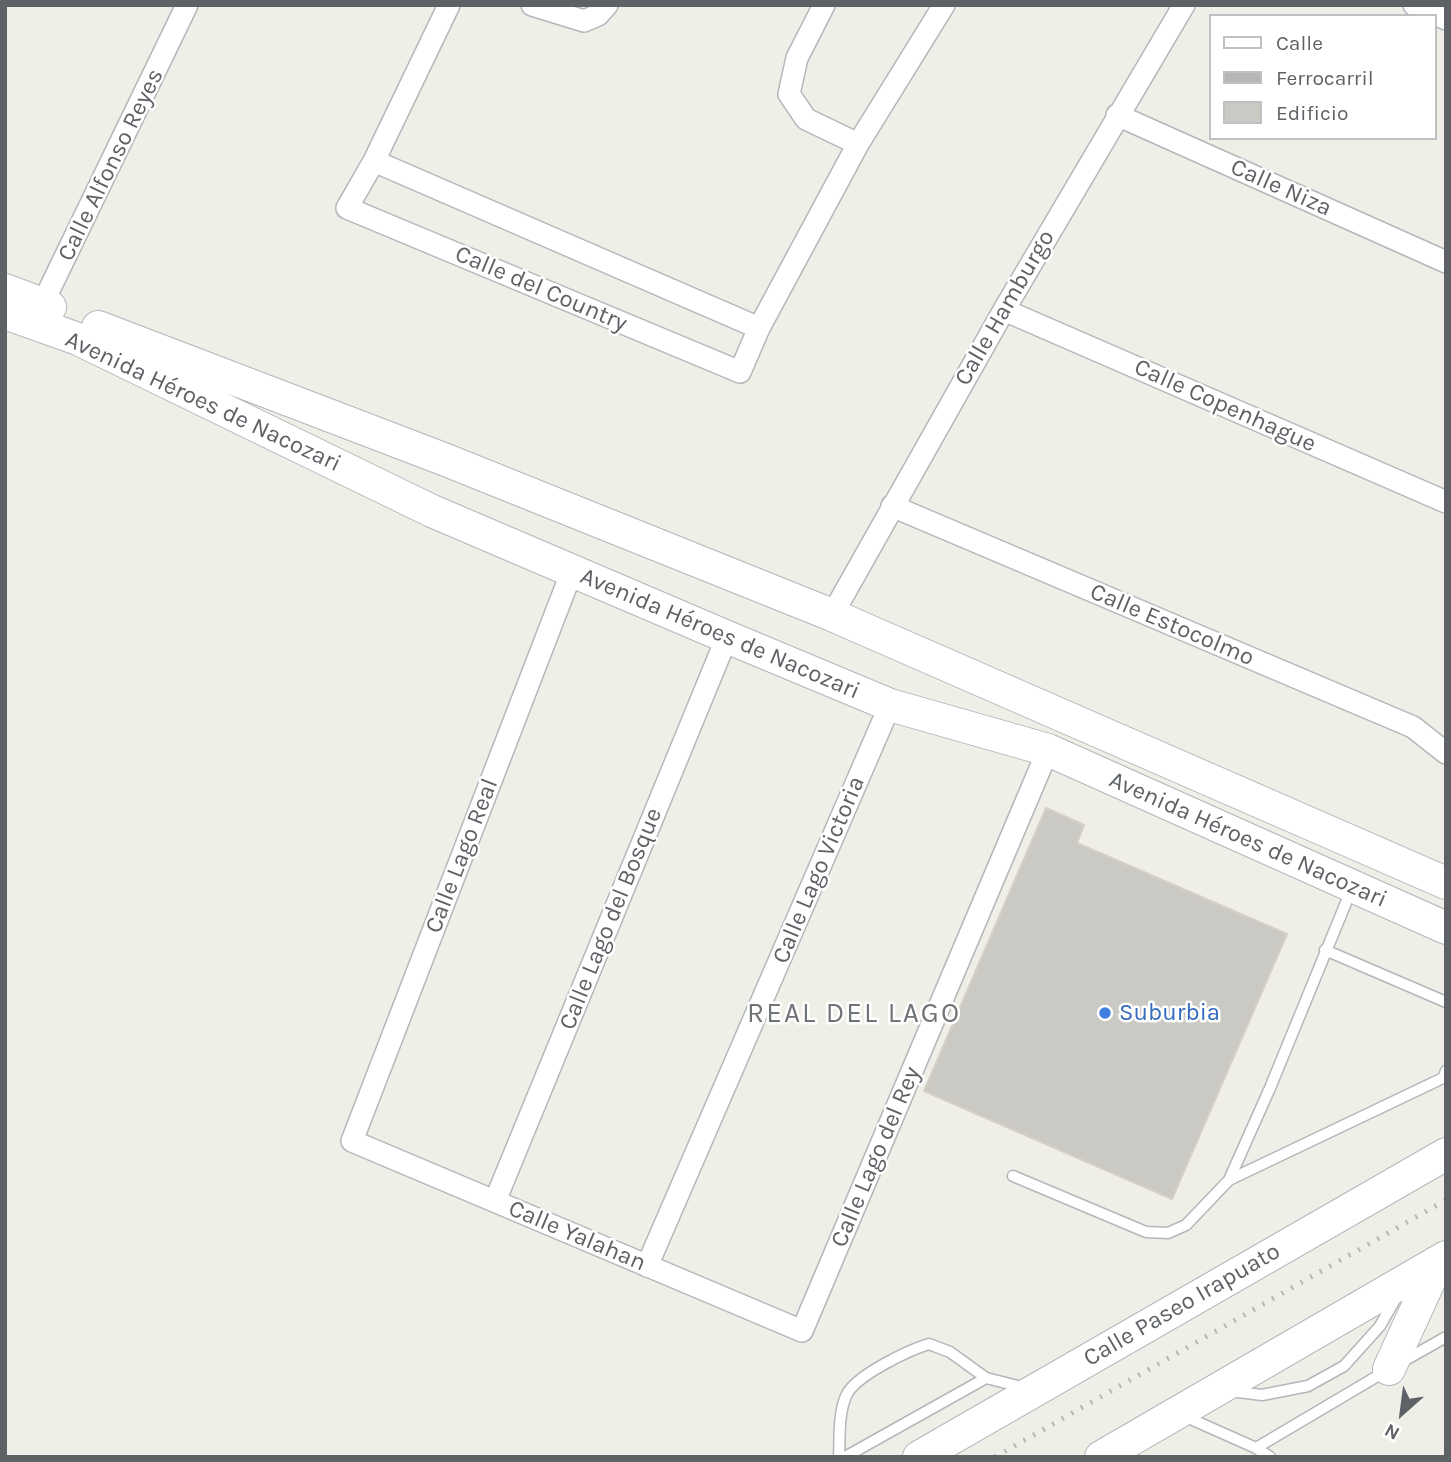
<!DOCTYPE html>
<meta charset="utf-8">
<style>
body{margin:0}
#map{position:relative;width:1451px;height:1462px;overflow:hidden;background:#efeee7;font-family:Karla,sans-serif}
canvas{display:block}
.frame{position:absolute;inset:0;border:7px solid #5e6266;pointer-events:none}
.legend{position:absolute;left:1209px;top:14px;width:228px;height:126px;box-sizing:border-box;background:#fff;border:2px solid #bfc0c2;margin:0;padding:9px 12px;list-style:none;font-size:21px;color:#5e6266}
.legend li{display:flex;align-items:center;gap:14px;height:35px}
.legend b{width:35px;border:2px solid #bfc0c2}
.north{position:absolute;left:1367px;top:1378px;width:70px;height:70px;-webkit-text-stroke:5px #fff;paint-order:stroke;rotate:208deg;font-size:19px;font-weight:700;line-height:28px;text-align:center;color:#5e6266}
.north::after{content:'';display:block;margin:auto;width:24px;height:32px;background:#5e6266;clip-path:polygon(50% 0,100% 100%,50% 72%,0 100%)}
</style>
<div id="map">
<canvas width="1451" height="1462"></canvas>
<div class="frame"></div>
<ul class="legend">
<li><b style="height:9px;background:#fff"></b>Calle</li>
<li><b style="height:9px;background:#b5b6b6"></b>Ferrocarril</li>
<li><b style="height:19px;background:#cbc9c4"></b>Edificio</li>
</ul>
<div class="north">N</div>
</div>
<script>
const ctx = document.querySelector('canvas').getContext('2d');
ctx.lineJoin = 'round';
function fill(path, color) {
  ctx.fillStyle = color;
  ctx.fill(path, 'evenodd');
}
function stroke(path, color, width, dash) {
  ctx.strokeStyle = color;
  ctx.lineWidth = width;
  ctx.lineCap = dash ? 'butt' : 'round';
  ctx.setLineDash(dash || []);
  ctx.stroke(path);
}
function label(font, color, halo, rows, align = 'center') {
  ctx.font = font + ' Karla,sans-serif';
  ctx.lineWidth = 5;
  ctx.setLineDash([]);
  ctx.textBaseline = 'middle';
  ctx.strokeStyle = halo;
  ctx.fillStyle = color;
  for (const [text, x, y, turn = 0] of rows) {
    ctx.save();
    ctx.translate(x, y);
    ctx.rotate((+turn || 0) * Math.PI / 180);
    ctx.textAlign = isNaN(turn) ? turn : align;
    if (halo) ctx.strokeText(text, 0, 0);
    ctx.fillText(text, 0, 0);
    ctx.restore();
  }
}
const building = new Path2D(`
 M1046,808L1084,825L1077,843L1287,934L1172,1199L924,1091Z`);
fill(building, '#cbc9c4');
stroke(building, '#d4d0c5', 2);
const lane = new Path2D(`
 M1325,950L1446,1002
 M1013,1176L1146,1232L1168,1233L1186,1225L1229,1180L1270,1088L1352,888
 M1229,1180L1443,1078L1446,1071
 M1400,1363L1446,1337
 M1230,1391L1262,1395L1308,1386L1344,1366L1380,1326L1397,1296
 M1184,1416L1256,1448L1270,1457
 M1256,1448L1386,1371
 M839,1457C840,1437 838,1415 846,1396C854,1376 909,1350 929,1344L950,1352L986,1378L1026,1388
 M845,1457L986,1378`);
const street = new Path2D(`
 M449,5L374,161L347,208L740,372L759,328L858,144L944,5
 M532,5L584,21L598,15L607,5
 M824,5L797,58L789,94L806,119L858,144
 M1414,5L1446,19
 M1117,115L1446,262
 M374,161L759,328
 M1004,310L1446,502
 M37,315L187,5
 M892,506L1413,727L1446,753
 M572,571L352,1141L802,1331L1048,750
 M832,615L1004,310L1184,5
 M495,1201L727,637
 M647,1266L890,705`);
const secondary = new Path2D(`
 M5,290L50,307
 M5,313L78,339L432,511L727,637L890,705L1048,750L1446,928
 M98,327L446,460L832,615L1446,883
 M1389,1369L1438,1262
 M919,1457L1446,1154
 M1101,1457L1446,1257`);
stroke(lane, '#b4b7ba', 13);
stroke(street, '#b4b7ba', 24);
stroke(secondary, '#b3b6ba', 34);
stroke(lane, '#fff', 10);
stroke(street, '#fff', 21);
stroke(secondary, '#fff', 32);
stroke(new Path2D(`
 M995,1457L1446,1200`), '#b5b6b6', 5, [2, 9]);
for (const [x, y, r, color] of [
 [1105,1013,7,"#3f7fe0"]
]) {
  const dot = new Path2D();
  dot.arc(x, y, r, 0, 2 * Math.PI);
  ctx.fillStyle = color;
  ctx.fill(dot);
  stroke(dot, '#fff', 2.5);
}
label('24px', '#5e6266', '#fff', [
 ["Calle Alfonso Reyes",111,165,-64],
 ["Calle Niza",1281,188,24],
 ["Calle del Country",541,289,23],
 ["Calle Hamburgo",1005,308,-60],
 ["Avenida Héroes de Nacozari",203,402,25],
 ["Calle Copenhague",1225,406,24],
 ["Calle Estocolmo",1172,625,23],
 ["Avenida Héroes de Nacozari",720,634,23],
 ["Avenida Héroes de Nacozari",1248,840,24],
 ["Calle Lago Real",462,856,-69],
 ["Calle Lago Victoria",819,870,-67],
 ["Calle Lago del Bosque",611,919,-68],
 ["Calle Lago del Rey",876,1157,-67],
 ["Calle Yalahan",577,1236,23],
 ["Calle Paseo Irapuato",1182,1305,-30]
]);
label('24px', '#366cbe', '#fff', [
 ["Suburbia",1119,1013]
], 'left');
ctx.letterSpacing = '2px';
label('28px', '#6f7478', '#fff', [
 ["REAL DEL LAGO",854,1014]
]);
ctx.letterSpacing = '0px';
</script>
